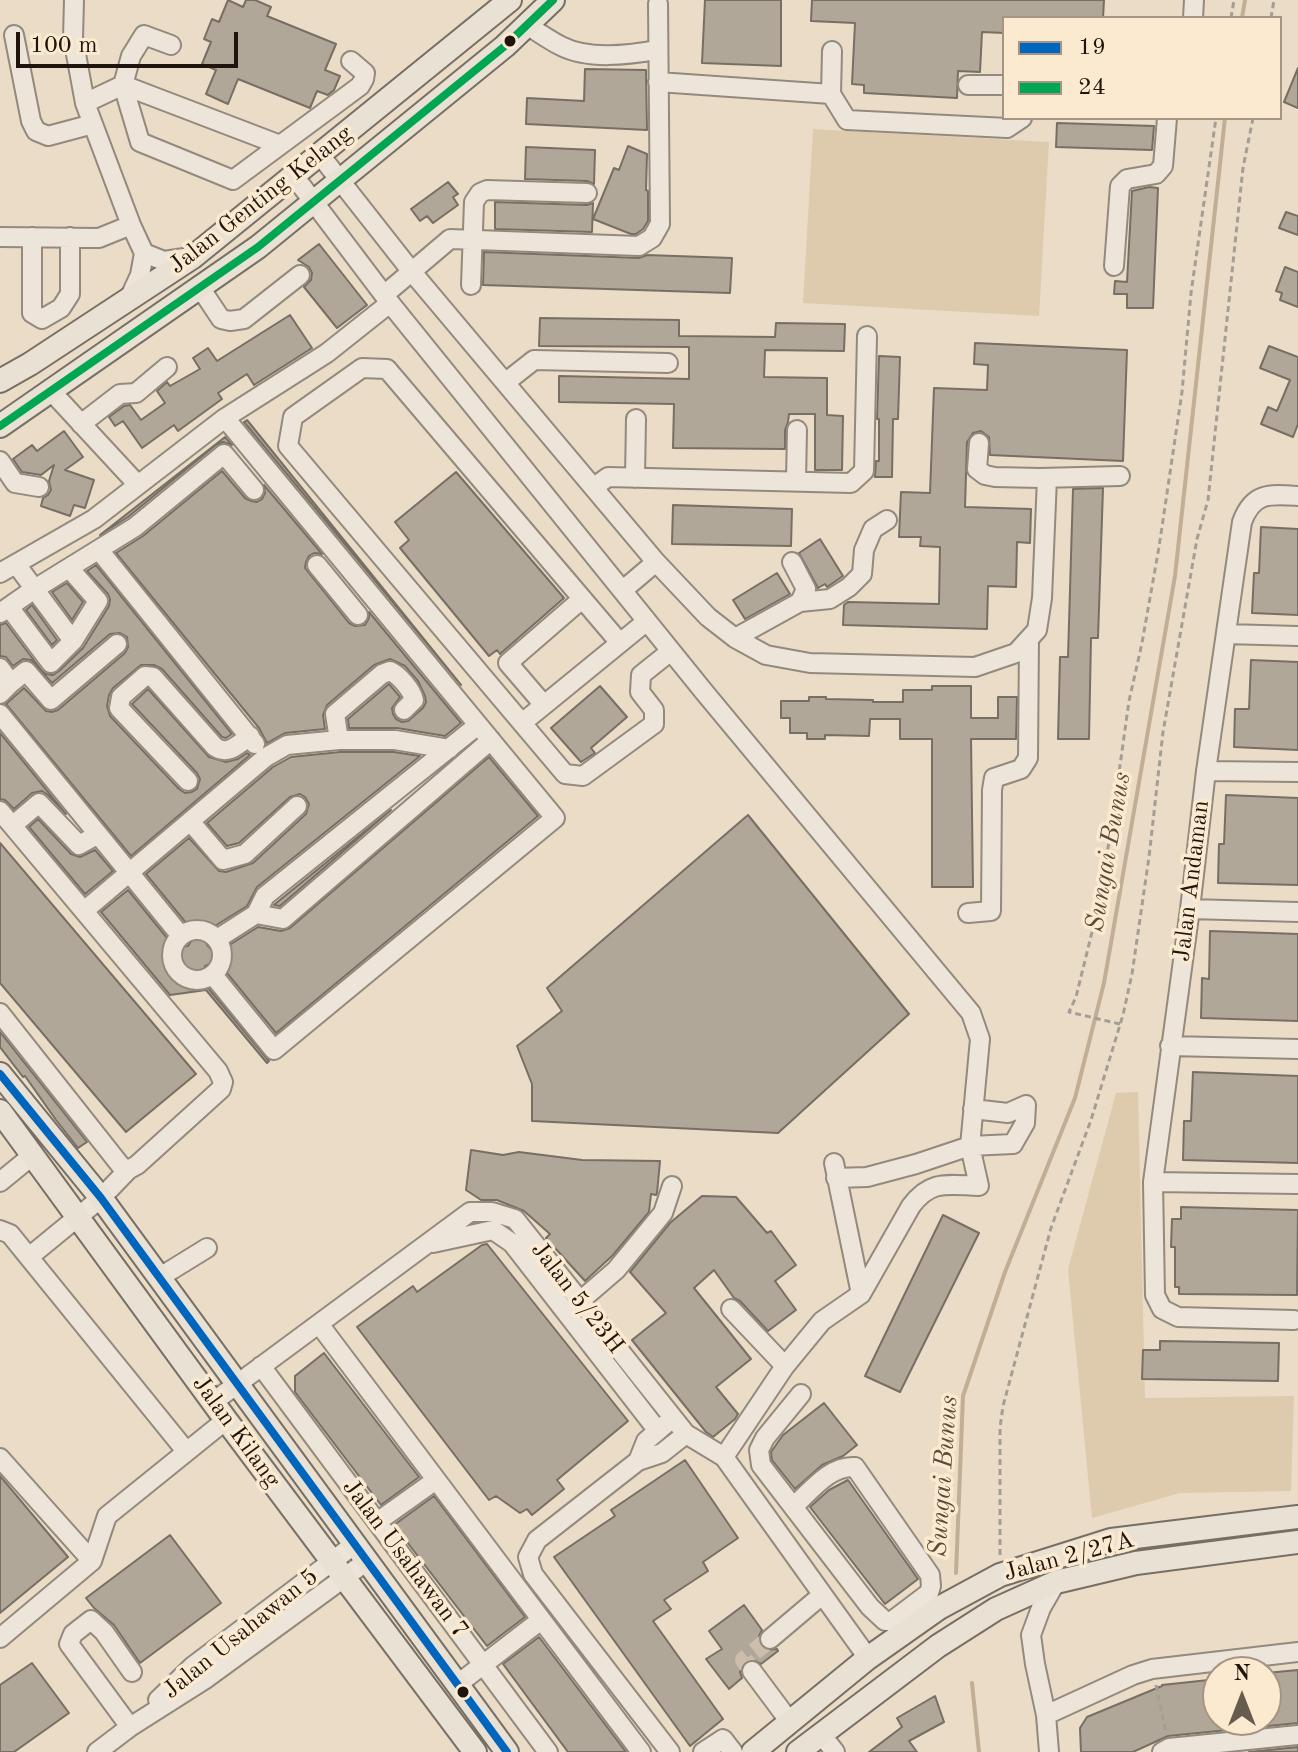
<!DOCTYPE html>
<style>
body{margin:0}
#map{position:relative;width:1298px;height:1752px;overflow:hidden;background:#eadcc6;font-family:"Old Standard TT",serif}
canvas{display:block}
.legend{position:absolute;left:1002px;top:16px;width:280px;height:104px;box-sizing:border-box;background:#fbead0;border:2px solid #a39582;margin:0;padding:10px 14px;list-style:none;font-size:24px;color:#1f150e}
.legend li{display:flex;align-items:center;gap:16px;height:40px}
.legend b{width:40px;border:2px solid #a39582}
.north{position:absolute;left:1202px;top:1656px;width:80px;height:80px;box-sizing:border-box;background:#fbead0;border:2px solid #a39582;border-radius:50%;rotate:0deg;font-size:22px;font-weight:700;line-height:32px;text-align:center;color:#1f150e}
.north::after{content:'';display:block;margin:auto;width:28px;height:36px;background:#665b4e;clip-path:polygon(50% 0,100% 100%,50% 72%,0 100%)}
.scale{position:absolute;left:16px;top:32px;width:222px;height:36px;box-sizing:border-box;border:4px solid #1f150e;border-top:0;padding-left:10px;font-size:24px;line-height:28px;white-space:nowrap;color:#1f150e;-webkit-text-stroke:6px #fbead0;paint-order:stroke}
</style>
<div id="map">
<canvas width="1298" height="1752"></canvas>
<ul class="legend">
<li><b style="height:10px;background:#0065bd"></b>19</li>
<li><b style="height:10px;background:#00a651"></b>24</li>
</ul>
<div class="north">N</div>
<div class="scale">100 m</div>
</div>
<script>
const ctx = document.querySelector('canvas').getContext('2d');
ctx.lineJoin = 'round';
function fill(path, color) {
  ctx.fillStyle = color;
  ctx.fill(path, 'evenodd');
}
function stroke(path, color, width, dash) {
  ctx.strokeStyle = color;
  ctx.lineWidth = width;
  ctx.lineCap = dash ? 'butt' : 'round';
  ctx.setLineDash(dash || []);
  ctx.stroke(path);
}
function label(font, color, halo, rows, align = 'center') {
  ctx.font = font + ' "Old Standard TT",serif';
  ctx.lineWidth = 7;
  ctx.setLineDash([]);
  ctx.textBaseline = 'middle';
  ctx.strokeStyle = halo;
  ctx.fillStyle = color;
  for (const [text, x, y, turn = 0] of rows) {
    ctx.save();
    ctx.translate(x, y);
    ctx.rotate((+turn || 0) * Math.PI / 180);
    ctx.textAlign = isNaN(turn) ? turn : align;
    if (halo) ctx.strokeText(text, 0, 0);
    ctx.fillText(text, 0, 0);
    ctx.restore();
  }
}
fill(new Path2D(`
 M813,129L1049,142L1039,316L803,303Z
 M1138,1092L1145,1398L1294,1396L1291,1491L1180,1493L1092,1518L1068,1269L1116,1093Z`), '#decbae');
stroke(new Path2D(`
 M1242,18L1245,0
 M956,1573L963,1396L1005,1272L1075,1098L1104,983L1175,576L1225,118
 M972,1683L979,1752`), '#c1ae94', 4);
const building = new Path2D(`
 M228,0L243,7L246,0H255L271,7L267,16L336,44L325,70L340,76L334,90L328,95L317,91L310,108L238,79L228,104L206,94L216,70L202,64L211,42L204,39L212,19L219,22Z
 M705,0H781V66L702,63Z
 M812,0H1104L1103,18H1004V33L982,32L980,72L958,71L957,98L864,93V85L852,84L855,23L811,21Z
 M1298,68V108L1284,102Z
 M585,69L646,70L647,130L526,124L527,98L584,101Z
 M1057,123L1154,126L1152,150L1056,147Z
 M628,146L647,154L646,190L648,191V221L643,229L636,234H631L593,219L614,168L619,170Z
 M526,147L595,150L594,184L587,181L525,179Z
 M448,182L458,194L453,197L458,205L433,223L427,216L420,221L411,209Z
 M1149,187L1158,188L1153,308H1127V294H1114L1115,281L1127,282L1132,191Z
 M495,202L587,205L593,203L592,232L495,229Z
 M1286,212L1298,216V235L1279,228Z
 M319,244L367,305L337,328L304,287L311,280L312,273L309,267L298,260Z
 M484,252L639,258L647,255L732,258L730,293L483,285Z
 M1285,267L1298,272V307L1280,300L1282,293L1276,291Z
 M290,315L312,348L254,385L247,374L218,393L222,399L178,431L174,425L142,448L123,421L115,426L109,417L124,406L130,405L141,420L165,403L157,391L167,382L170,386L200,369L193,358L208,348L217,361Z
 M540,318L679,320V336L775,337L776,323L845,324L844,351L765,350L764,377L827,378V415L843,416L842,470H815V414H789L788,422L785,430V449L673,448L674,404L559,402V376L689,379V347L539,346Z
 M975,343L1127,350L1123,461L990,455L989,437L981,431L973,433L967,442L965,507L1031,509L1030,543L1017,542L1016,587L988,586L987,629L843,625L844,605L848,602L939,604L940,547L920,546L921,537H899L901,492L930,493L934,388L987,390L988,365L974,364Z
 M1269,346L1298,357V424L1293,437L1261,424L1268,407L1277,411L1290,380L1260,368Z
 M879,356L900,357L898,419H893L892,477H875L876,461H879V419H877Z
 M247,420L461,685L244,422Z
 M64,431L83,457L65,470L94,480L85,508L74,505L70,516L41,506L43,498L48,495L51,490L49,481L54,465L41,475L22,472L13,459L32,445L37,451Z
 M225,437L232,445L223,442L216,445L128,517L100,535Z
 M222,471L245,498L251,501L257,502L262,499L265,493L264,485L322,554L314,553L309,556L306,562L305,568L349,623L355,626L365,625L369,618V612L461,723L445,736L397,728H349L348,719L389,684L400,697L392,708L393,714L396,719L402,722L408,721L423,708L426,702L425,696L418,681L405,666L390,659L374,665L327,705L323,715L325,729L285,733L267,743L259,728L116,553L143,536Z
 M456,472L564,598L500,654L497,650L489,656L400,548L409,540L395,522Z
 M1103,488L1098,638H1091L1089,739H1058L1060,657H1068L1073,489Z
 M673,505L792,509L791,546L672,544Z
 M1261,527L1298,529V615L1252,613L1254,573H1259Z
 M820,539L843,576L827,587L825,584L818,588L799,553Z
 M96,565L232,734L226,738L222,737L162,669L154,665H141L113,688L109,695L107,706L110,716L179,789L185,793L192,792L197,789L200,779L197,773L132,704L148,689L209,757L226,762L238,759L247,753L250,755L131,856L6,704L24,688L46,711L52,712L58,710L125,653L128,647L127,637L120,633L110,634L52,683L31,660L23,659L13,666L6,657L0,656V625L6,623L42,671L46,674L53,675L59,671L83,648L109,606L110,599L108,594L87,571Z
 M777,573L790,594L745,619L733,600Z
 M67,583L83,602L72,620L52,592Z
 M32,605L57,640L52,645L26,610Z
 M1251,660L1298,662V750L1234,747L1235,709H1249Z
 M600,686L627,717L591,748L595,753L581,762L551,728Z
 M932,686H971V718H998V697H1017L1016,739H971L973,887H932V739H900V719H870L869,736L825,735V739H807V733H790V718H781V701H809V697H826V699L873,700V702H903V690H932Z
 M0,733L66,814L48,795L42,791L32,793L14,809L5,800L0,799Z
 M340,752H394L420,756L257,887L247,906L210,929L205,939L207,945L211,949L217,951L223,949L258,927L281,931L290,928L489,757L538,816L276,1033L222,967L212,963L205,966L201,976L204,983L269,1061L267,1063L206,990L170,995L101,912L128,890L172,944L178,947L188,946L192,940L191,929L146,874L189,838L219,871L226,872L253,863L306,814L309,804L305,797L300,794L290,797L239,843L227,846L207,823L273,767L291,757Z
 M1226,795L1298,798V885L1218,883L1219,844H1224Z
 M391,810L280,906L274,905L275,904Z
 M748,815L909,1014L778,1133L532,1121V1084L517,1046L562,1011L547,988Z
 M38,819L71,854L80,857L95,850L113,871L85,894L29,827Z
 M0,843L196,1074L126,1132L0,983Z
 M1210,931L1298,934V1021L1201,1018L1202,978L1209,979Z
 M0,1032L87,1142L78,1148L56,1120L25,1076L23,1077L0,1047Z
 M1193,1072L1298,1076V1163L1183,1160L1184,1121H1191Z
 M471,1150L503,1155L519,1152L582,1160L660,1161L657,1193L656,1195L651,1194L649,1212L613,1255L585,1281L546,1238L550,1234L524,1211L497,1200H481L466,1190Z
 M702,1196L736,1197L767,1233L771,1231L796,1265L775,1281L796,1310L768,1331L740,1301L734,1298L714,1270L694,1288L751,1359L716,1387L738,1414L735,1419L713,1437L706,1432L632,1340L666,1313L630,1272L670,1223Z
 M1181,1207L1298,1210L1297,1295L1179,1294V1287H1175V1247H1171L1172,1219H1181Z
 M943,1215L979,1233L900,1392L865,1376Z
 M487,1244L628,1421L557,1480L564,1489L532,1515L527,1509L520,1513L496,1496L489,1500L357,1327L413,1286L417,1292L482,1245Z
 M1160,1341L1279,1343L1278,1381L1142,1379L1143,1350H1160Z
 M324,1353L419,1477L381,1505L295,1392V1376Z
 M824,1403L857,1445L843,1456L822,1465L795,1489L772,1460L771,1452L783,1435Z
 M685,1460L738,1538L703,1562L708,1571L664,1600L671,1609L653,1621L723,1719L690,1746L554,1557L615,1516L611,1510Z
 M0,1476L68,1557L0,1613Z
 M848,1480L918,1579L885,1604L810,1507L829,1490Z
 M434,1496L525,1617L487,1646L394,1525Z
 M170,1535L221,1603L140,1663L114,1625L94,1608L86,1598Z
 M744,1605L762,1630L759,1636L760,1646L767,1650L777,1649L778,1651L761,1664L751,1659L744,1662L740,1672L742,1678L729,1689L706,1659L722,1649L709,1631Z
 M539,1637L626,1752H568L503,1664Z
 M32,1663L69,1713L14,1752H0V1685Z
 M1298,1670V1723L1168,1736L1133,1752H1081L1080,1728L1087,1717L1162,1686V1685L1218,1679V1720H1266V1673Z
 M935,1696L944,1722L909,1741L917,1752H869L902,1727L897,1718Z
 M1298,1747V1752H1249Z`);
fill(building, '#b1a799');
stroke(building, '#776f64', 2);
stroke(new Path2D(`
 M752,1671L744,1660L770,1639`), '#ccbeaa', 18, [18, 9]);
const minor = new Path2D(`
 M74,0L73,38L85,103L131,225L144,253L140,275L128,301
 M1193,18L1194,0
 M527,25C538,32 549,40 561,46C588,60 628,55 657,50
 M14,35L31,121L36,131L48,136L93,124
 M171,45L144,35L131,56L123,85L140,142L233,180L360,86L364,79L365,73L351,61
 M658,82L831,94L847,120L1007,128L1022,118
 M968,85H1004
 M831,94L832,51
 M85,103L123,85L280,145
 M320,155L412,272L656,562L708,617L735,638L766,655L810,663L975,667L1016,653L1037,630L1042,598L1047,478
 M294,176L390,303L705,693L971,1013L980,1039L970,1146L916,1164L867,1177L836,1178
 M0,237L99,238L131,225
 M32,237V313L42,319L61,308L70,294V237
 M144,253L164,261L191,257
 M1114,266L1120,186L1127,179L1156,174L1163,166L1167,118
 M471,285L474,202L480,193L487,190L587,193
 M201,289L221,319L230,321L244,319L300,275
 M384,295L450,239L639,246L652,238L660,224L658,4
 M506,382L534,360L668,363
 M51,391L138,485
 M81,424L120,394L136,393L167,367
 M979,443L977,469L985,475L995,477L1040,478L1120,476
 M0,461L15,483L39,487
 M635,478L636,419
 M796,481L797,430
 M594,487L608,477L851,483L864,471L867,336
 M99,550L255,744
 M16,564L73,641
 M317,565L358,615
 M0,573L94,519L225,418L327,353L390,303
 M623,590L656,562
 M800,602L830,599L849,587L862,574L864,550L873,529L887,520
 M9,607L51,663L73,641L98,601L69,568
 M0,613L33,590L135,527L224,454L254,490
 M1226,634L1298,636
 M735,638L800,602L806,589L792,562
 M620,643L387,369L362,368L293,417L288,446L565,774L583,776L654,724V710L640,692L641,675L671,651
 M0,668L11,683L0,694
 M11,683L26,671L51,700L117,644
 M544,705L508,663L582,599
 M0,714L181,936
 M522,723L647,621
 M339,740L335,714L382,674L390,671C399,675 412,690 414,700L404,710
 M1206,771L1298,772
 M188,781L119,708L121,697L145,676L153,677L215,747C229,756 238,744 250,736
 M0,811L218,1071L223,1082L221,1089L137,1165L128,1170L101,1198L29,1257
 M19,820L39,803L79,845L97,835
 M190,821L223,860L245,854L297,806
 M91,905L266,757L287,745L339,740H395L449,749
 M1190,909L1298,912
 M968,913L991,911L992,790L994,778L1021,769L1028,758L1029,639
 M256,914L283,919L491,740
 M172 955a25 25 0 1 1 50 0a25 25 0 1 1-50 0Z
 M217,939L256,914L265,896L478,725
 M213,975L274,1050L555,818L225,418
 M0,1013L121,1166L128,1170
 M1170,1046L1298,1049
 M834,1163L861,1294
 M0,1182L33,1155
 M1153,1182L1298,1184
 M0,1230L10,1234L186,1451
 M433,1243L493,1230L512,1243L658,1431
 M160,1277L207,1248
 M580,1301L616,1270L663,1213L672,1186
 M731,1309L785,1366
 M1294,1320L1178,1317L1162,1309L1155,1295L1153,1182L1190,909L1206,771L1242,522C1253,492 1270,494 1298,496
 M319,1324L641,1752
 M261,1366L548,1752
 M213,1402L470,1212H492L515,1219L686,1434L724,1457L868,1658
 M667,1423L646,1441L638,1461L662,1453L686,1434
 M724,1457L785,1366L822,1321L861,1294L911,1206C931,1179 948,1185 979,1186L970,1146L1013,1144L1025,1123L1026,1105L1008,1113L973,1109
 M0,1458L92,1561
 M638,1461L537,1540L528,1557L533,1574L670,1752
 M793,1507C811,1491 830,1465 855,1467L930,1575L931,1586L929,1593L892,1621H885L870,1607L761,1465L759,1450L765,1438L801,1394
 M377,1522L436,1480
 M0,1638L92,1561L107,1516L226,1420
 M770,1639L822,1595
 M752,1671L790,1722
 M458,1684L541,1620
 M158,1700L193,1666L355,1544
 M1046,1715L1133,1675L1152,1669L1298,1652
 M130,1727L69,1644L73,1634L91,1620L104,1632L132,1672
 M821,1734L835,1752
 M97,1752L130,1727L204,1680L367,1561
 M703,1752L723,1739L733,1752
 M1049,1752L1046,1715L1035,1664L1031,1635L1041,1608L1056,1582
 M1162,1752L1169,1748L1298,1735`);
const major = new Path2D(`
 M0,381L30,364L193,257L510,0
 M0,426L258,247L505,46L553,0
 M0,1074L101,1198L507,1752
 M0,1111L226,1420L475,1752
 M753,1752L868,1658L939,1608L1000,1575L1111,1540L1298,1517
 M798,1752L938,1646L996,1609L1056,1582L1136,1563L1298,1542`);
stroke(minor, '#938a7d', 22);
stroke(major, '#776f64', 26);
stroke(new Path2D(`
 M1231,18L1234,0
 M1271,18L1274,0
 M1120,1024L1069,1012L1076,997L1093,928L1110,837L1129,701L1142,643L1159,547L1182,392L1191,293L1216,118
 M1000,1555V1428L1003,1406L1051,1228L1091,1120L1123,1015L1132,974L1149,857L1163,732L1197,539L1208,500L1243,168L1253,118
 M1156,1685L1166,1733`), '#a49e96', 3, [6, 4]);
stroke(minor, '#ede5da', 18);
stroke(major, '#e9e1d4', 22);
stroke(new Path2D(`
 M0,1074L101,1198L507,1752`), '#0065bd', 8);
stroke(new Path2D(`
 M0,426L258,247L505,46L553,0`), '#00a651', 8);
for (const [x, y, r, color] of [
 [510,41,7,"#1f150e"],
 [463,1692,7,"#1f150e"]
]) {
  const dot = new Path2D();
  dot.arc(x, y, r, 0, 2 * Math.PI);
  ctx.fillStyle = color;
  ctx.fill(dot);
  stroke(dot, '#fbead0', 3);
}
label('24px', '#1f150e', '#fbead0', [
 ["Jalan Genting Kelang",261,200,-38],
 ["Jalan Andaman",1192,881,-83],
 ["Jalan 5/23H",577,1298,52],
 ["Jalan Kilang",236,1432,54],
 ["Jalan 2/27A",1069,1557,-15],
 ["Jalan Usahawan 7",405,1559,53],
 ["Jalan Usahawan 5",241,1634,-39]
]);
label('italic 26px', '#594a3b', '#fbead0', [
 ["Sungai Bunus",1109,852,-80],
 ["Sungai Bunus",944,1476,-86]
]);
</script>
